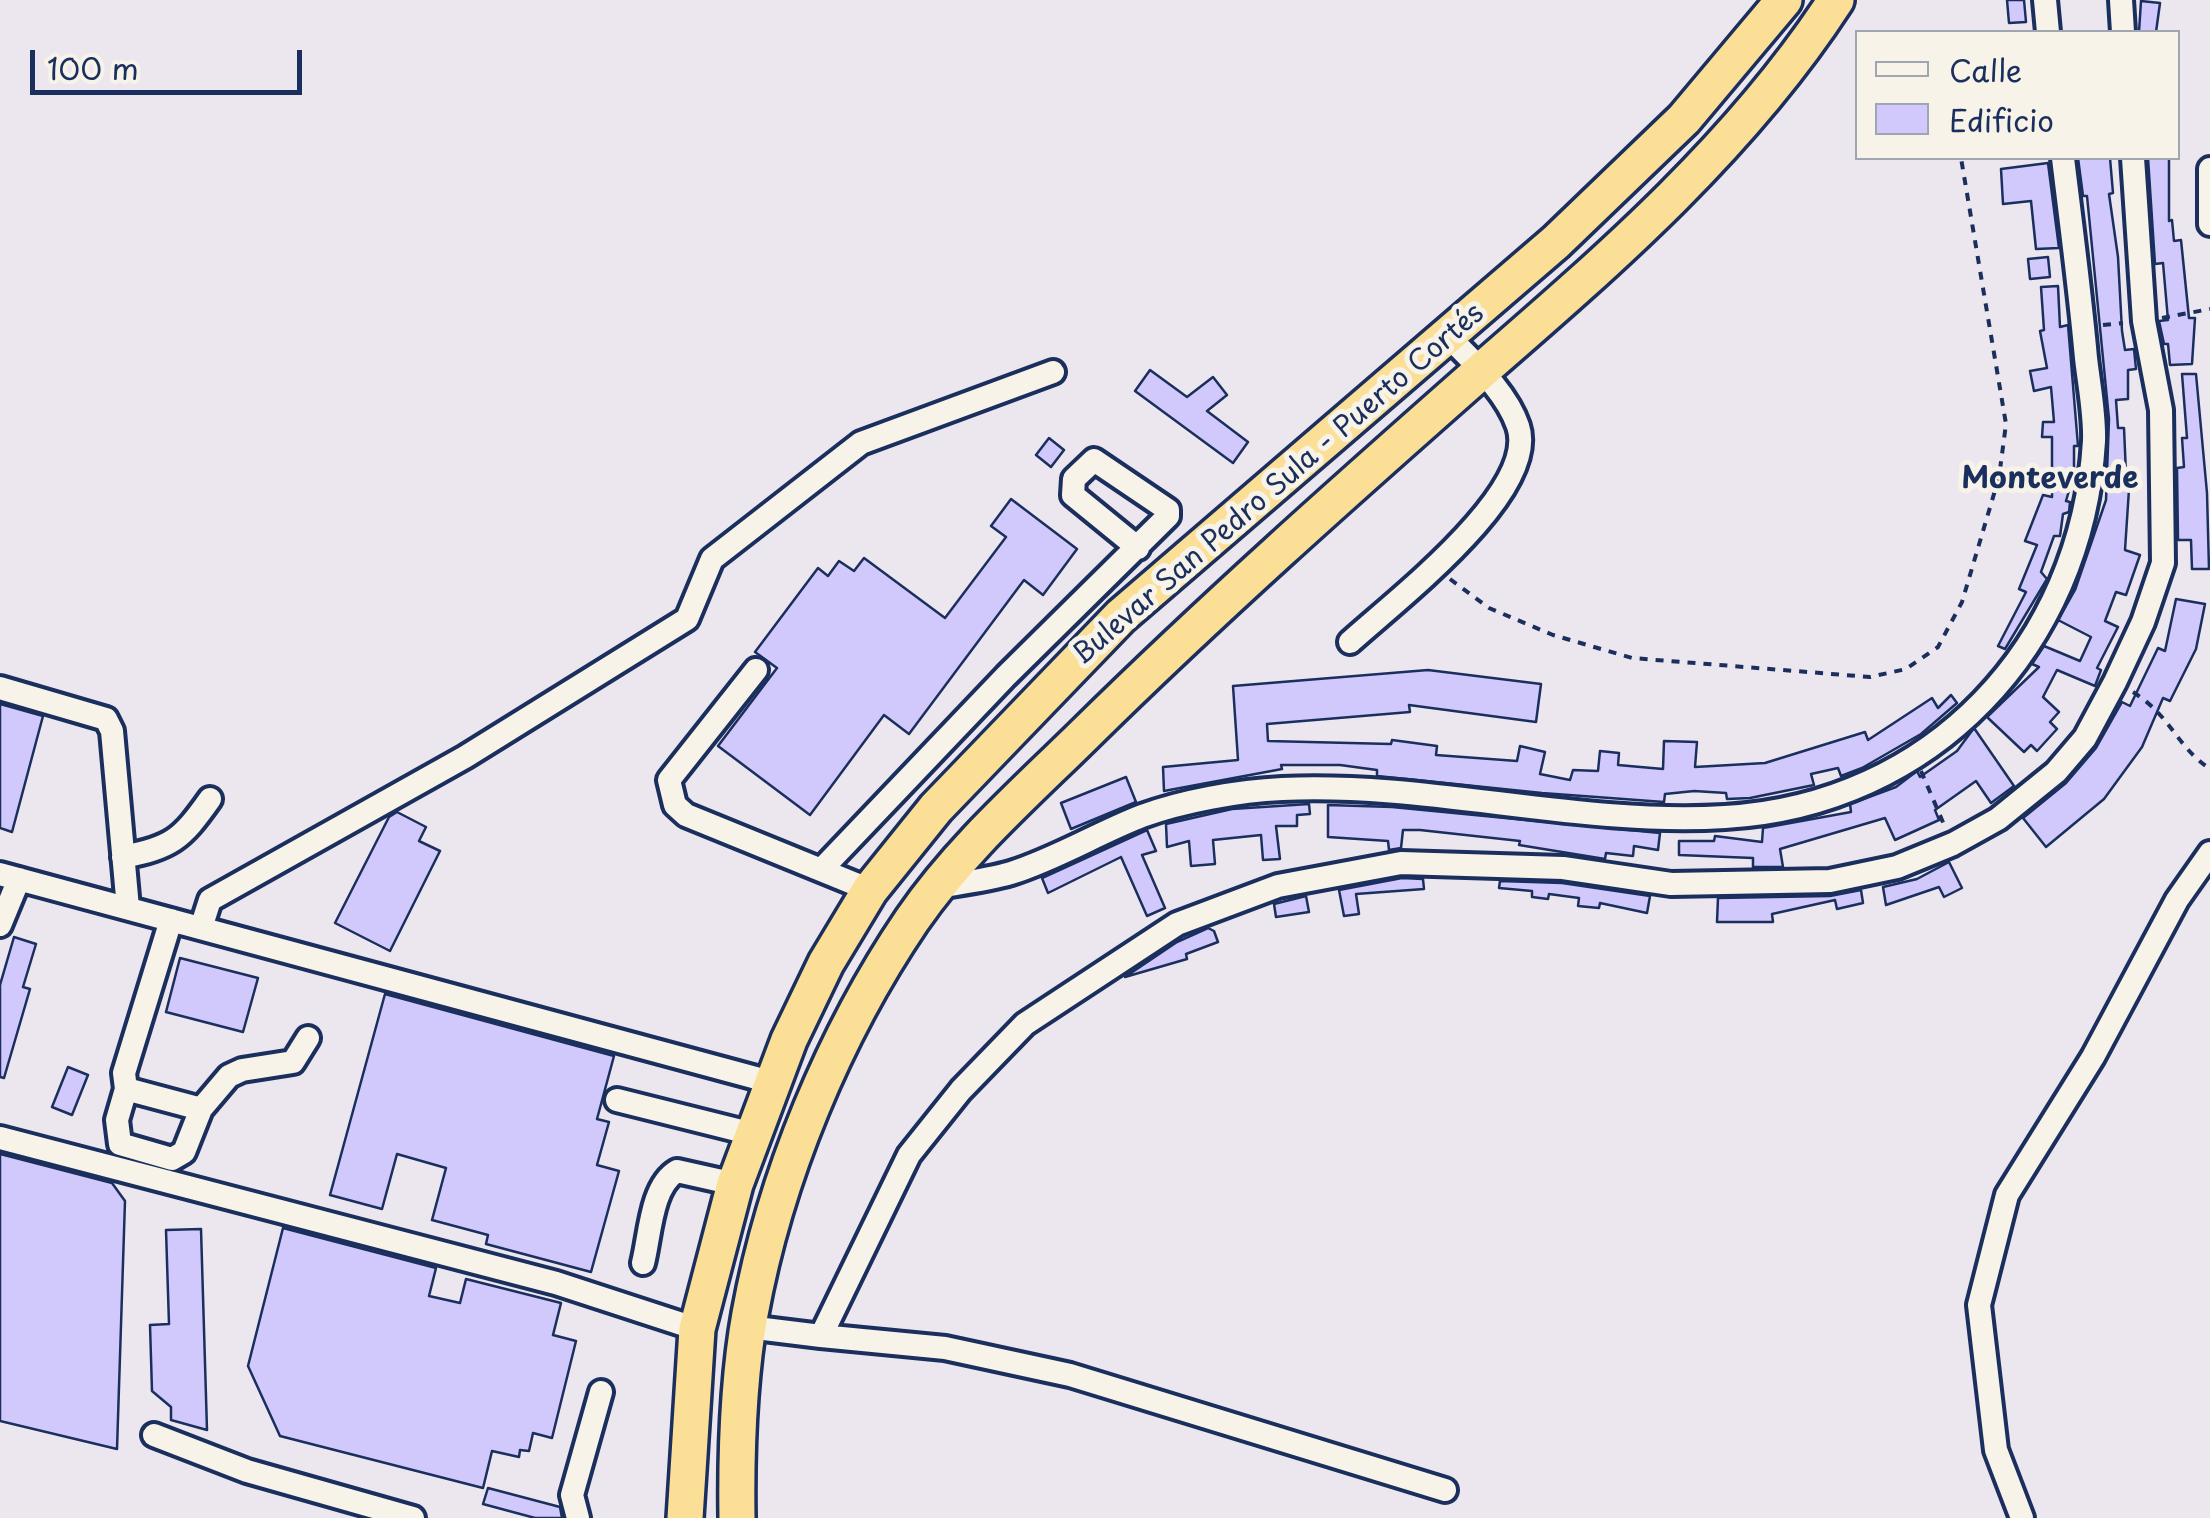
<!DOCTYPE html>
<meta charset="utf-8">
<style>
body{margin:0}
#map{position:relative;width:2210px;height:1518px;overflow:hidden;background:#ece6ee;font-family:"Playpen Sans",sans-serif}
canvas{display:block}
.legend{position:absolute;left:1855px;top:30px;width:325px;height:130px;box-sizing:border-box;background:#f7f3e8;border:2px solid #9fa5b1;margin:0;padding:12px 18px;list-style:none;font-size:30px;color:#1b2f5e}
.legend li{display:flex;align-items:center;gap:20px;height:50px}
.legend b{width:50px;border:2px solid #9fa5b1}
.scale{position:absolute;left:30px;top:50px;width:272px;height:45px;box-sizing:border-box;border:5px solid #1b2f5e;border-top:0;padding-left:12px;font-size:30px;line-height:35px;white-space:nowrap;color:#1b2f5e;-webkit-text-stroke:8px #f7f3e8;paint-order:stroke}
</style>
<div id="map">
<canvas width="2210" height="1518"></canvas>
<ul class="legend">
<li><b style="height:12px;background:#f7f3e8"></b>Calle</li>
<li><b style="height:28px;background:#d1c9fb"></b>Edificio</li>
</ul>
<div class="scale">100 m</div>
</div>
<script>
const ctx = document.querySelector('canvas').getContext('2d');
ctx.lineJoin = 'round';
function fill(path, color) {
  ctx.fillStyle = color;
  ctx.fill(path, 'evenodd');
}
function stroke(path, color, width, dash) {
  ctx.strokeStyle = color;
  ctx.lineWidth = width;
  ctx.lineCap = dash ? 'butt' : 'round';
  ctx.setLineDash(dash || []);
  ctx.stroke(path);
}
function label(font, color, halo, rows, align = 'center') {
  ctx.font = font + ' "Playpen Sans",sans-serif';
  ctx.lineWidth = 10;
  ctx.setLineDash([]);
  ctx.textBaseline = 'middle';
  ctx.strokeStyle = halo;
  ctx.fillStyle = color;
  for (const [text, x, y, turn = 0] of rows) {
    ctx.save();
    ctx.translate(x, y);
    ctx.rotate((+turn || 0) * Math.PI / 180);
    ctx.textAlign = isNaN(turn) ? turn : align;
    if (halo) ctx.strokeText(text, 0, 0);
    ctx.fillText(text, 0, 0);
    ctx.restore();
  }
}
const building = new Path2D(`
 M2007,0H2024L2026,22L2009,23Z
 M2141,1L2160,3L2156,32H2139Z
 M2078,158H2110L2113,193L2109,194L2118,257L2122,331L2125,350L2134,349L2136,369L2128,370V399L2116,400L2118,428H2124L2126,474H2130L2125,550L2140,555L2126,595L2116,592L2105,621L2118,627L2097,668L2101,670L2095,686L2057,670L2043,697L2059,712L2050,722L2057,729L2037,751L2031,745L2024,752L1987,717L2039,667L2032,664L2044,646L2080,661L2091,637L2058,620L2075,590L2106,500L2109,419L2087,196H2083Z
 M2148,158H2169V221L2172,220L2174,241L2181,240L2189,318H2195L2192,364L2170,365L2168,344H2164L2159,321L2168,320L2163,263L2155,264Z
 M2048,163L2059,248L2036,249L2031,201L2003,204L2001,169Z
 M2048,257L2050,277L2030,279L2028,259Z
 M2058,286L2060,327L2068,325L2078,446H2074V473L2066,501L2070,502L2069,512L2063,514L2060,536H2054L2041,572L2047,579L2005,649L1998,646L2026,592L2019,589L2037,545L2025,541L2043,495L2052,497V437H2042L2043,422H2054L2051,387L2034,391L2030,371L2047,368L2040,331L2044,330L2041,287Z
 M1150,370L1187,397L1213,377L1227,395L1207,411L1248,442L1233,463L1135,391Z
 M2182,374H2196L2207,493L2209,569H2192L2191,540H2178L2177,468L2184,467L2182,438H2187Z
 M1049,438L1064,450L1051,467L1036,455Z
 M1011,499L1077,549L1043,595L1024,580L909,734L884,715L810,815L718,746L777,668L755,652L818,568L828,576L839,561L854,571L864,558L945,618L1006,537L991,526Z
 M2176,599L2205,604L2196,649L2170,701L2163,698L2142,747L2104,799L2046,847L2023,818L2066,783L2096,748L2122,702L2130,706L2158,648L2165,651Z
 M1428,670L1541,684L1536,722L1409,705L1410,712L1267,724L1268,741L1391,744L1392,740L1437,746L1436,755L1517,761L1520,746L1545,752L1540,774L1570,780L1573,770L1598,771L1600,751L1619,753L1618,765L1663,769L1664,741L1697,742L1695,767L1765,763L1865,732L1868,740L1932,698L1938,708L1951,695L1957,703L1921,734L1862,768L1841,776L1838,768L1811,774L1814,785L1750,798L1727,799L1726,793L1694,791L1665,794L1664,802L1542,793L1377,776V770L1340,765H1281L1282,769L1164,791L1163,767L1238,760L1233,686Z
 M0,704L43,716L12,832L0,828Z
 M1974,728L2014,786L1991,803L1976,781L1935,810L1939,820L1895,840L1885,818L1780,849L1783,867H1753V858L1679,855V841H1714L1715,836L1762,842L1763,828L1851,812L1850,804L1896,787L1917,771L1920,777L1957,751Z
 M1126,777L1136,802L1071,829L1061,803Z
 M1309,804L1310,814L1297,815V826H1276L1280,859L1263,860L1261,835L1213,840L1215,864L1191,866L1189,841L1167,847L1166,824L1232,809Z
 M1328,805L1392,807L1660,833L1658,850L1634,846L1633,856L1606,853L1605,859L1519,845L1520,841L1420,830H1403L1401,848L1389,850L1388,841L1328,837Z
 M397,812L426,827L419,841L440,851L390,951L335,923L389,817Z
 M1147,830L1156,851L1142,855L1165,908L1147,916L1121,857L1048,893L1042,878Z
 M1949,862L1962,888L1944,897L1939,887L1886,905L1883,887L1917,879Z
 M1402,878L1423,879L1424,889L1356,894L1359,914L1344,916L1339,890Z
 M1500,881L1562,883L1650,896L1647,913L1600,903L1599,908L1578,906L1579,898L1549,894L1548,899L1532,897V891L1499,888Z
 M1861,890L1863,903L1837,909L1835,900L1772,914L1773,922H1717L1718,898L1830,896Z
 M1306,896L1309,912L1276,917L1274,904Z
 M1208,928L1214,931L1218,942L1186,954L1187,959L1125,977L1177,942Z
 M14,937L36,944L23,987L30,989L4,1078L0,1077V985Z
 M180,958L258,978L243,1032L166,1012Z
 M385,994L614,1056L597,1119L609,1122L597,1165L619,1171L591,1272L486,1244L488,1235L432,1220L446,1168L397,1154L382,1209L330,1195Z
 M68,1067L88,1075L72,1115L52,1107Z
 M0,1154L112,1183L125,1201L117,1449L0,1421Z
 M283,1228L436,1268L429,1296L460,1303L466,1279L561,1303L553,1335L576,1341L552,1438L533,1433L529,1451L520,1450L519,1457L492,1451L483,1488L280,1436L248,1366Z
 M201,1229L207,1430L171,1420V1407L152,1391L150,1325L169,1324L166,1230Z
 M488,1488L560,1507L562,1518H535L483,1504Z`);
fill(building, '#d1c9fb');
stroke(building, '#1b2f5e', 2.5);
const minor = new Path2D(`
 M2045,0L2048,32
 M2121,0L2123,32
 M2210,169V224
 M1350,642C1395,601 1540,491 1518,426C1506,391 1472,361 1447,335
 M756,670L669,780L675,805L686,815L870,890
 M0,688L106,719L112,731L128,908
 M123,857C172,847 181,840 210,799
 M821,870L1006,676L1168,516V510L1094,460L1074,479L1073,495L1138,548
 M0,874L771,1082
 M937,887C961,883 987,880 1011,873C1056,859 1098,833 1142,816C1183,801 1239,791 1282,789C1430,782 1577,826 1725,817C1932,805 2082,646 2094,441C2095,414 2089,385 2086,358C2080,291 2071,224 2063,158
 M171,920L124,1073L126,1089L201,1109L229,1076L242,1070L293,1062L308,1038
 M0,925L19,879
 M201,928L210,900L465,757L687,619L712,559L861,443L1053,372
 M126,1089L117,1120L120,1144L172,1159L184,1152L201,1109
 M617,1100L753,1134
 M0,1138L556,1283L697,1329
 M643,1263C650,1236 651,1186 677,1171L735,1184
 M748,1327L821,1336L909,1155L961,1090L1025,1024L1177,924L1278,886L1401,863L1563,868L1671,884L1830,881L1897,867L1953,844L1998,819L2056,772L2085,738L2115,682L2143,622L2163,563L2161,410L2144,321L2133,158
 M821,1336L945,1348L1070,1375L1445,1490
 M154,1435L247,1471L413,1518
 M578,1518L572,1495L601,1392
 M2022,1518L1996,1450L1979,1305L2007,1195L2093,1057L2177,900L2210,853`);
const highway = new Path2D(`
 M685,1518L697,1329L735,1184L789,1040L826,963L870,890L936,808L1121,616L1556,242L1684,119L1784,0
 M737,1518C736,1450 738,1381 750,1314C775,1177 834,1035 912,920C960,850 1025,793 1085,734C1212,609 1346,490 1480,372C1609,260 1742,145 1836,0`);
stroke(minor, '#1b2f5e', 30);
stroke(highway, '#1b2f5e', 42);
stroke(new Path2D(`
 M2162,318L2210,309
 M2103,325L2123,323
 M1450,579L1489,608L1553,635L1632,658L1870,677L1906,669L1938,647L1962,602L1999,477L2006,424L1961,158
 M2133,692C2172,717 2176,746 2210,769
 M1921,771L1945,827`), '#1b2f5e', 4, [8, 8]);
stroke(minor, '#f7f3e8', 22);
stroke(highway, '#fbdf96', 35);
label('28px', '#1b2f5e', '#f7f3e8', [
 ["Bulevar San Pedro Sula - Puerto Cortés",1279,485,-41]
]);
label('bold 30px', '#1b2f5e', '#f7f3e8', [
 ["Monteverde",2050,480]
]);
</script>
